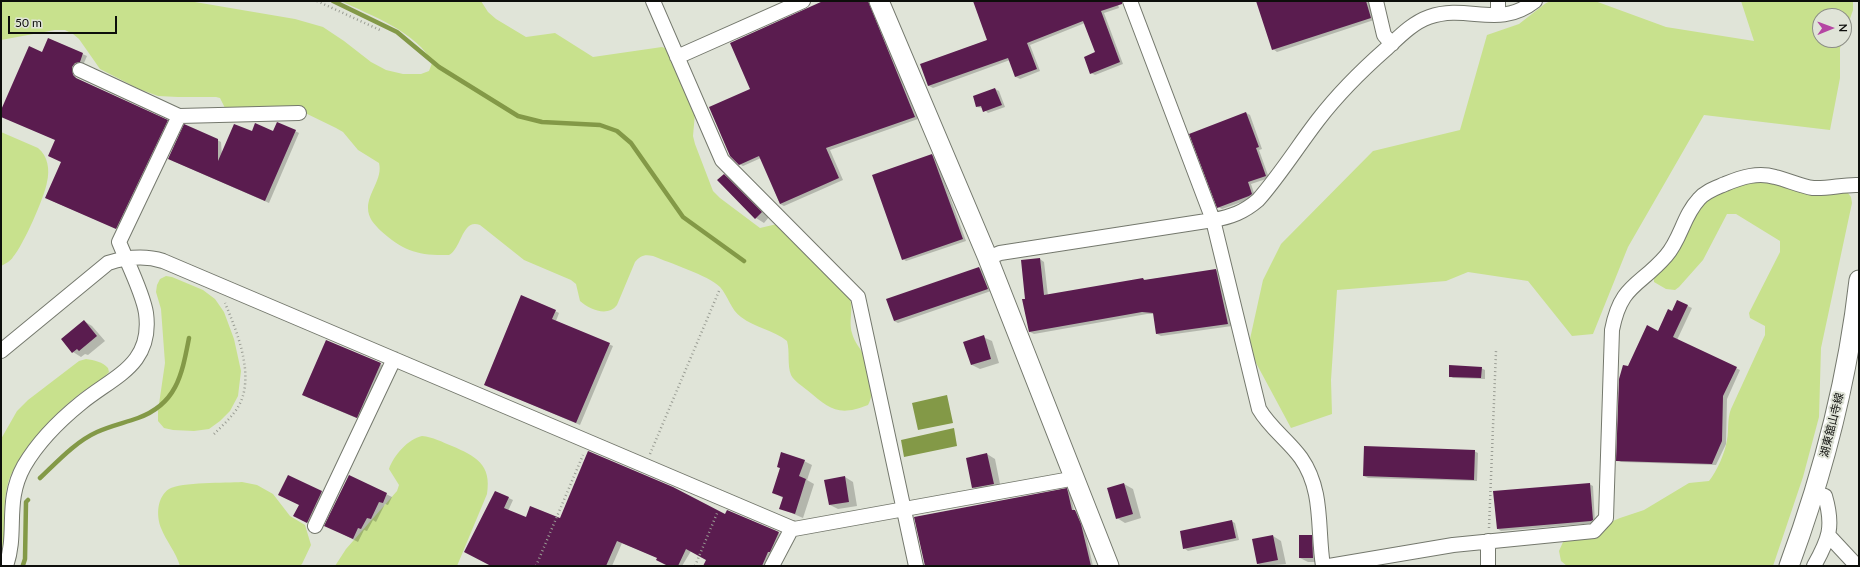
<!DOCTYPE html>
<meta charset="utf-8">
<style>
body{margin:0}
#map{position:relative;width:1860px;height:567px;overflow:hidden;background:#e0e4d8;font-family:Lato,sans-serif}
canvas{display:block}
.frame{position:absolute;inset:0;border:2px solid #0d0e0b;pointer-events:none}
.north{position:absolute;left:1812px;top:8px;width:40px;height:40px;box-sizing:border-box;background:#e0e4d8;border:1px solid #8c8e86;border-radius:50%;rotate:89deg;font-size:11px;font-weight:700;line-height:16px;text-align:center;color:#0d0e0b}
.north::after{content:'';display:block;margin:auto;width:14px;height:18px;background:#b546a3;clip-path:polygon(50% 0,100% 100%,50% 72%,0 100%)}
.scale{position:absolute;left:8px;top:16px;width:109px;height:18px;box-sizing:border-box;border:2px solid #0d0e0b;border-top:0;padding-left:5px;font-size:12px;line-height:14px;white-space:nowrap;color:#0d0e0b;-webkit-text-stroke:3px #e0e4d8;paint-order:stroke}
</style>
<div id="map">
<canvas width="1860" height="567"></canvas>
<div class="frame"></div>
<div class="north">N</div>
<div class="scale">50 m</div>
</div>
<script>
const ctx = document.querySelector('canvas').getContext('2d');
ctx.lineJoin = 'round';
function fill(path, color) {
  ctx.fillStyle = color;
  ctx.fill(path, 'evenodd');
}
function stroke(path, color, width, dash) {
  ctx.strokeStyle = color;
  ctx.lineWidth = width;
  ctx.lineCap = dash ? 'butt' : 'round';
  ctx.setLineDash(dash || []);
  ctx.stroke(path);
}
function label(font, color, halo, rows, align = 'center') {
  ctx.font = font + ' Lato,"Noto Sans JP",sans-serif';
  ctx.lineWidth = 4;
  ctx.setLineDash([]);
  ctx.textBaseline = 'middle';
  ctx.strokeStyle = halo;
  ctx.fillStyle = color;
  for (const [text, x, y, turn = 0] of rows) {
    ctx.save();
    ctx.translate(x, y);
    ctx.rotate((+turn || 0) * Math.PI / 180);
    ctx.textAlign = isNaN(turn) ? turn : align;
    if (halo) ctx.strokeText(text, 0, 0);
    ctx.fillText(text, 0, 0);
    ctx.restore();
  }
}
fill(new Path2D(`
 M1,1H189L295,19L323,27L344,41L371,62L386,70L403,74H421L429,71L432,63C419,33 370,15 341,1H481L488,12L496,19L526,37L555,33L593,57L662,47L667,49L695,113L693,136L695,144L713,191L720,198L760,228L777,224L848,294C855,307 848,319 852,333C854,342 861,349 865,357C871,371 876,392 868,405C838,417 830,409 807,390C802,386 794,381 791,375C787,365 790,351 787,341C774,330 755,328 741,317C731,310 728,296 720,287C708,275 669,263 653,256C644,254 640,256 635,262L617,305C608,317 590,310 580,301L576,284L571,280L524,260L480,225C462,218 462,248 449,255C419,256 403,251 381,231C374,224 368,218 368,208C368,192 383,179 379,163L358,150L343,132L336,128L299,110H226L220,98L216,97H178L158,96L139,89L100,69L79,39L73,34L65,30H55L1,40Z
 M1551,1H1595L1666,27L1754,41L1741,1H1853V10L1844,36V16H1820V40H1843L1840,48V78L1830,130L1704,115L1628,247L1593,334L1572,336L1528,281L1468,272L1446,281L1337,290L1331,380L1332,414L1291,428L1248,348L1263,280L1281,244L1373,151L1460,130L1487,35L1519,24L1546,3Z
 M1,132L38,148C48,156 50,170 47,182C45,196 23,246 13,257C11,261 5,264 1,266Z
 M1751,181L1842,192L1848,193L1851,197L1852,203L1821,348L1819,417L1803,477L1773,566H1567L1561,561L1559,551L1563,542L1620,518L1644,510L1689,483L1709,481C1717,471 1725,453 1727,440C1729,430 1727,419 1731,409L1765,335V326L1750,318L1749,313L1780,252V241L1736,214H1727L1703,260L1679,287L1675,290L1666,289L1654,282V276L1696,210L1714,194Z
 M166,276L172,277L203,290L215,299L224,312L234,339L241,371L238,396L230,411L220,421L209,429L194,431L173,430L164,428L158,421V411L165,363L161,309L156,292L157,285L160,279Z
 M86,359C94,360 103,362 108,368L109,372C101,382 87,388 77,396C51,417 15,454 7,487C2,510 7,534 1,557V439L17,411L28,400L79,361Z
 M422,436C433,437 442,442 452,446C475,456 492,464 487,494L457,566H335L346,549L397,491L399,485L389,469C394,455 408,439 422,436Z
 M242,482L257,485L273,494L290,516L305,525L311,545L302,564L300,566H180C176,552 166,541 161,528C156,515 157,497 169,489C181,482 226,483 242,482Z`), '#c8e18d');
fill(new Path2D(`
 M947,395L953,423L918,430L912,403Z
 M954,428L957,446L904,457L901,440Z`), '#839947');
fill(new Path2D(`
 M825,1H870L918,119L830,150L843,180L784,206L780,204L761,158L743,166L739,164L751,89Z
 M974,1H1117L1119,8L1104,13L1123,64L1095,75L1091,73L1096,53L1085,23L1030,45L1040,71L1020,79L1016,77L1010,60L933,88L929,86L922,64L988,40Z
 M1262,1H1368L1374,20L1277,52L1273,49Z
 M49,39L87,56L84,63L79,65L76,69V78L79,80L171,123L120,230L50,200L62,163L56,140L1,116V113L43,53Z
 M995,89L999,91L1005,107L988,113L983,108L977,107Z
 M1246,113L1250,115L1262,149L1259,150L1269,178L1251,184L1255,196L1253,198L1222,209L1218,207Z
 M295,131L299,133L269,203L173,161L217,140L221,142L222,156L252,133Z
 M932,155L936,158L966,241L906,261L903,259Z
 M724,175L732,180L769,217L764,223L756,218Z
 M1040,259L1044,262L1048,296L1143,279L1146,280L1216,270L1220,272L1232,326L1161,336L1157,334L1154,314H1147L1034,334L1030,332L1022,261Z
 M979,268L983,270L991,291L898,323L894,321Z
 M1677,301L1692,308L1677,340L1740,370L1727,399L1726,444L1716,465L1621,462L1617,460L1629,368L1659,332L1672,312Z
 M555,311L559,313L556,321L613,346L580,425L488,386Z
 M84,321L92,326L105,341L88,355L85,354L81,357L73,352Z
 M983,337L992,341L999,363L980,369L972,365Z
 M380,364L384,366L361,420L307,397Z
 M1481,368L1485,370V379L1453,378L1450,376Z
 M1474,451L1478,453L1477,481L1368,478L1364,476Z
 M987,454L995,459L1001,489L982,492L973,487Z
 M804,461L812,465L807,480L814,484L803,518L780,508L783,498L773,492L781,469L778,467Z
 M288,476L329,496L315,526L302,520L300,505Z
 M349,476L392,497L388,505L385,504L376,522L373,520L367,531L364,530L358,542L331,528Z
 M845,477L853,482L857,506L838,509L830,505Z
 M1124,484L1133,489L1141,518L1125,523L1117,518L1108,489Z
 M1589,484L1593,486L1595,523L1501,531L1498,529Z
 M1066,489L1070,492L1074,510L1079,513L1084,527L1093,566H926Z
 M496,492L513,500L508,511L526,518L560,520L726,515L728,511L783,535L767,566H704L707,559L691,551L682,566H669L658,558L622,543L612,566H492Z
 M1231,521L1235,523L1239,540L1188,551L1184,548Z
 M1273,536L1281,541L1286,564L1262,566L1258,564L1253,540Z
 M1311,536L1320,541L1321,562H1308L1300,558Z`), '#0003');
stroke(new Path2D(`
 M333,1L397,32L439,67L518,116L542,122L600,125L617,131L631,143L683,217L744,261
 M40,478C57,462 75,442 97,432C110,426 124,423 138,418C177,404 182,374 189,338
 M23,565L25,559L26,502L28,500`), '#839947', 4.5);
fill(new Path2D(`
 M823,1H868L915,117L826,148L839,178L780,204L759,156L739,165L730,156L709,107L750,89L730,43Z
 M973,1H1122V4L1101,11L1120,62L1090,74L1084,57L1095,52L1083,21L1027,43L1037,69L1015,77L1008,58L928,86L920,64L987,40Z
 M1256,1H1366L1371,18L1272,50Z
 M48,38L83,53L80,62L75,63L72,67L73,75L76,78L168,120L116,229L45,198L61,162L48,156L55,140L1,117V110L29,46L42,52Z
 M995,88L1002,105L983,112L981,106L976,107L973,96Z
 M1246,112L1259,147L1256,148L1266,176L1248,182L1252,194L1249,196L1217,208L1189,134Z
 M277,122L296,130L265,201L168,159L184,124L218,139V161L234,124L252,131L255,123L273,131Z
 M932,154L963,239L902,260L872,175Z
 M724,174L762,212L755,219L717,180Z
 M1040,258L1044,295L1143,278L1144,280L1216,269L1228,324L1156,334L1153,313L1142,312L1029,332L1022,299H1025L1021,260Z
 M979,267L988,289L894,321L886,299Z
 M521,295L556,310L552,319L610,343L576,423L484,385Z
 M1677,300L1688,305L1673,337L1737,367L1723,396L1722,441L1712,464L1616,461L1619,379L1623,365L1628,366L1647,325L1658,331L1668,309L1672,311Z
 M84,320L97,336L79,351L77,349L72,353L61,339Z
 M984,335L991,359L971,365L963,342Z
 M326,340L381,363L357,418L302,395Z
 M1449,365L1482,367L1481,378L1449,377Z
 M1364,446L1475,450L1474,480L1363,476Z
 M588,451L673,487L725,514L727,510L779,532L770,552H768L762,566H703L706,560L686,549L678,566H668L656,560L657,558L617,541L606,566H491L464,552L495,491L509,497L504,508L526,517L530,506L560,518Z
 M781,452L805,460L799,476L806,479L795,514L779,509L783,497L772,493L780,468L777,467Z
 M987,453L994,484L972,488L966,458Z
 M288,475L322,491L307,523L293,516L299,505L278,495Z
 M349,475L387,493L383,503L379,502L371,519L367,518L361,529L358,528L353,539L324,526Z
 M845,476L849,502L829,505L824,480Z
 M1124,483L1133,514L1116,519L1107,488Z
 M1590,483L1593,520L1591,521L1497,529L1493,491Z
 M1067,488L1072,510H1075L1081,524L1091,566H925L914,517Z
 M1232,520L1236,538L1183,549L1180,531Z
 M1273,535L1278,560L1257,564L1252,539Z
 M1299,535H1312L1313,558H1299Z`), '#5a1c4f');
const street = new Path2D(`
 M653,1L722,160L858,297L916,566
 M1130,1L1213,220L1259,409C1270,428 1288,440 1301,458C1324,491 1317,529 1323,566
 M1376,1L1384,35L1392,44
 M1498,1V15
 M677,57L803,1
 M80,70L179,116L299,113
 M988,258L1000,253L1213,220C1231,217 1244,212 1258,200C1280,175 1298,146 1318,120C1338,94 1361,71 1386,49C1399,37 1412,23 1429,17C1468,3 1498,30 1535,1
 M1,351L108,263C127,257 144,255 163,261L794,529L1065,480L1074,476
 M315,526L394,359
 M1829,536L1857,566
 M6,566C18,532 4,502 24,466C38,442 60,420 81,403C114,376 153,365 146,313C143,293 127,262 119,242L179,116
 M772,566L792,528
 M1329,566L1453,545L1594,531L1606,518L1612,330C1621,284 1639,287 1666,256C1681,239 1683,216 1699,199C1706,191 1716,188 1725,184C1742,177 1758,172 1775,177C1788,180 1800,186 1813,188C1829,189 1844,184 1859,185
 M1488,566V541
 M1814,566C1829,539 1834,527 1825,496L1814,492`);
const secondary = new Path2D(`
 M879,1L987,256L1109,566
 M1789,566C1823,474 1848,378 1859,280`);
stroke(street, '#74786d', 16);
stroke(secondary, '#74786d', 21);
stroke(new Path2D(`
 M317,1L382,31
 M214,434C222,426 232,417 238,407C256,377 237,332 225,303
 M650,454L719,291
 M1489,528L1496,351
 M536,566L583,455
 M695,566L718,511`), '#9a9d94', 2.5, [1, 3]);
stroke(street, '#fff', 14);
stroke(secondary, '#fff', 19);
label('11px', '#0d0e0b', '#e0e4d8', [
 ["湖東舘山寺線",1832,425,-76]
]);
</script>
